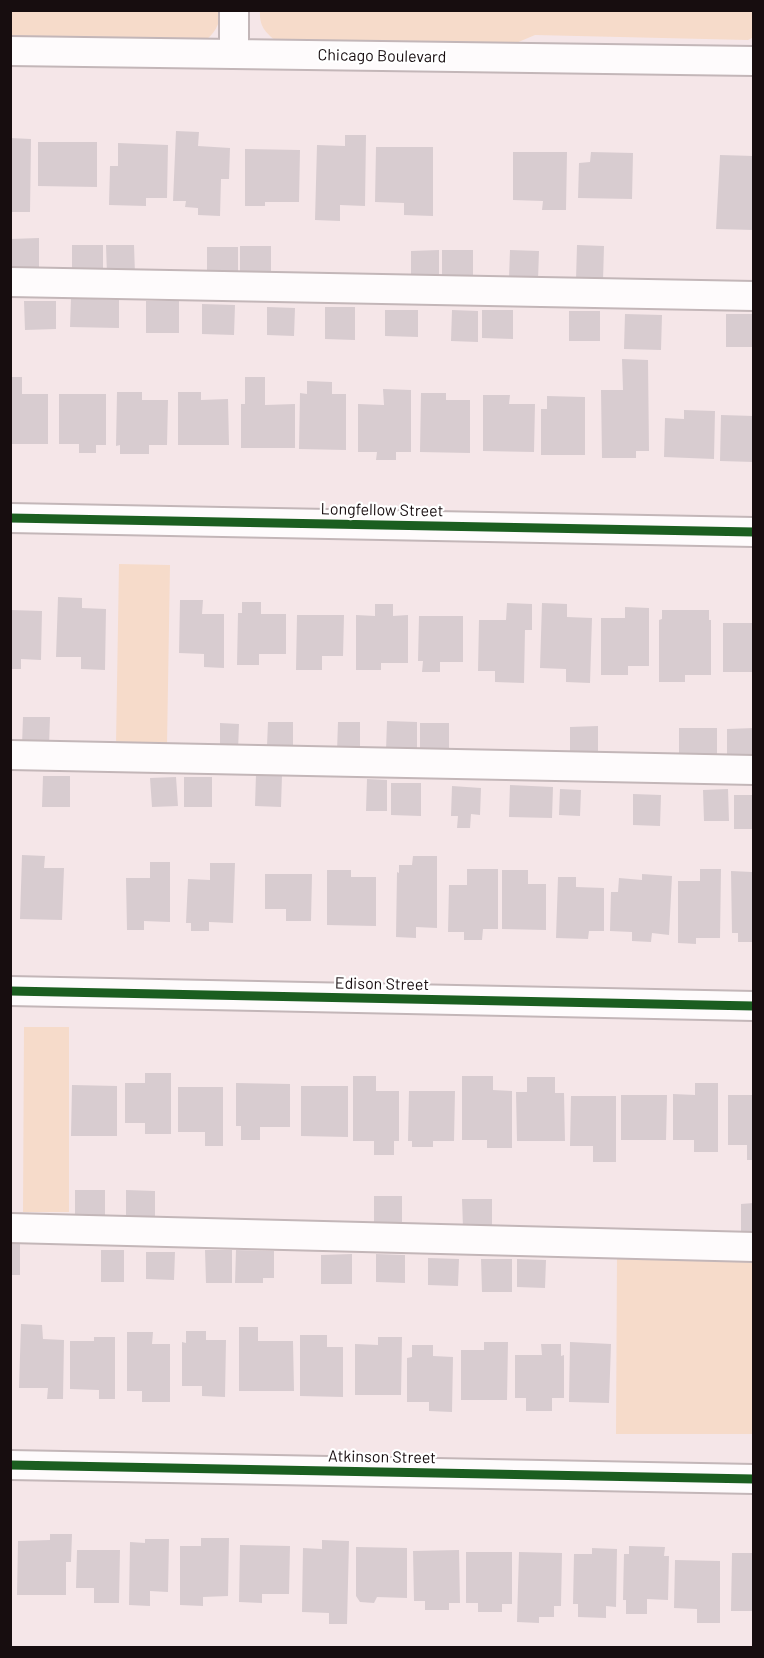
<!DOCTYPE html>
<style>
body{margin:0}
#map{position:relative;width:764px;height:1658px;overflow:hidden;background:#f5e6e8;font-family:Barlow,sans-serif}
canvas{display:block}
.frame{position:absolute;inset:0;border:12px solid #170d0f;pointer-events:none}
</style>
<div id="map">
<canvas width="764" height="1658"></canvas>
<div class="frame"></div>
</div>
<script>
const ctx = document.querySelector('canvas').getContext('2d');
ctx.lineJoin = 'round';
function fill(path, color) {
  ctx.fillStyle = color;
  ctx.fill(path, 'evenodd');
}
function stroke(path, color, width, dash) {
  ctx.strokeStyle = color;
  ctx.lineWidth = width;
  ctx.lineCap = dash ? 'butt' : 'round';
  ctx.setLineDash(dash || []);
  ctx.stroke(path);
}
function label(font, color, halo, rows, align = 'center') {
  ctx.font = font + ' Barlow,sans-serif';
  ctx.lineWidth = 4.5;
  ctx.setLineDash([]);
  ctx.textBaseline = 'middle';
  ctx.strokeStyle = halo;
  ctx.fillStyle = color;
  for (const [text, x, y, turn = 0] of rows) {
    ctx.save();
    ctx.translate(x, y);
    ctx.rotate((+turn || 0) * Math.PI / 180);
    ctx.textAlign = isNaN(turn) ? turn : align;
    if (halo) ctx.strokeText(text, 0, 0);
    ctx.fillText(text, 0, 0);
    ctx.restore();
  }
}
fill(new Path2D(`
 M222,10C219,25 215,34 203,42L11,39V11Z
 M260,10H751L753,11L754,37L748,40L535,35L509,46L276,41C265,32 259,26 260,10Z
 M119,564L170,565L167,745L116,744Z
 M24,1027H69V1212H23Z
 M617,1256L753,1257V1434H616Z`), '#f6dbca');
fill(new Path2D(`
 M176,131L199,132L198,146L230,148L229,179H221L220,216L198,215V208L185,207L186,201H173Z
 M345,135H366L365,206L340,205V221L315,220L317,145L345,146Z
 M10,138L31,139L30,212H10Z
 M38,142H97V187L38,186Z
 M118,143L168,145L167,198H146V206L109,205L110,166H118Z
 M376,147H433V216L404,215V203L375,202Z
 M245,149L300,150L299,202H265V206H245Z
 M513,152H567L566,210H542L543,201L513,200Z
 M591,152L633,153L632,199L578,198L579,163L590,162Z
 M720,155L754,156V230L716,229Z
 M39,238V271L10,272V239Z
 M72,245H103V274L72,275Z
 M106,245H134L135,274L107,275Z
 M577,245L604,246L603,281L576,280Z
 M240,246H271V275H240Z
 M207,247H238V277H207Z
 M439,250V280H411V251Z
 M442,250H473V281H442Z
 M510,250L539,251L538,280L509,278Z
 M71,298L119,300V328L70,327Z
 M24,301H56V329L25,330Z
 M146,301H179V333H146Z
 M202,304L235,305L234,335L202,334Z
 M267,307L295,308L294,336L267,335Z
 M325,307H355V340L325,339Z
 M385,310H418V337L385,336Z
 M452,310L478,311V342L451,341Z
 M482,310H513V339L482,338Z
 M569,311H600V341H569Z
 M625,314L662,315L661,350L624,349Z
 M726,314H754V347H726Z
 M622,359L648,360L649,451H636V458H602L601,390H623Z
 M10,377H22V394H48V444H10Z
 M245,377H265V405L295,404V448H241V404H245Z
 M307,381L332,382V394H346V450L299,449L300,393L307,394Z
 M383,389L411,390V452H396V460H376L377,452H358V404L384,405Z
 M117,392H142V400H168L167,445H149V454H120V445L116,446Z
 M178,392H201V400L228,399L229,445H178Z
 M421,393H446V400H470V453L420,452Z
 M59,394H106V445H96V453H79V444H59Z
 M483,395H510L509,404H535L534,452L483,451Z
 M547,396L585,397V455H541V409H547Z
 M684,410L715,411L714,459L664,457L665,418L684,419Z
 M721,415L754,416V462L720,461Z
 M58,597L82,598V608L106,609L105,670L81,669V657H56Z
 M180,600H203L202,614H224V668L204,667V654L179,653Z
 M242,602H261V614H286V654H259V665H237L238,613H242Z
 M507,603L532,604V630H525L524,683L495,682V671H478L479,620H506Z
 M542,603L567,604V617L592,618L590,683L566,682V669L540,668Z
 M375,604H393V616L408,615V663H381V670H356V615L375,616Z
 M625,607L649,608V666H628V675H601V618H625Z
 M10,610L42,611L41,660L21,659V669H10Z
 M662,610H709V620H711V675H685V682H659V620L662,619Z
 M297,615H344L343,656H322V670H296Z
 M419,616H463V662H440V672H422L423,661H418Z
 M723,623H754V672H723Z
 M23,717H50L49,746L22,745Z
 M387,721L417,722V752L386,751Z
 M268,722H293V747L267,746Z
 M338,722H360V753L337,752Z
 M220,723L239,724L238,751L220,750Z
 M420,723H449V752H420Z
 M598,726V755H570V727Z
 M679,728H717V762L679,761Z
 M754,728V760H727V729Z
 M256,774L282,775L281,807L255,806Z
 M43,776H70V807H42Z
 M176,777L178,806L152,807L150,778Z
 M184,777H212V807H184Z
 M367,779L387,780V811H366Z
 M391,783H421V816L391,815Z
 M510,785L553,787L552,818L509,817Z
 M452,786L481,788L480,815L471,814L470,828H457L458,816H451Z
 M560,789L581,790L580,816L559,815Z
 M728,789L729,821H704L703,790Z
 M633,794L661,795L660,826L633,825Z
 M734,795H754V829H734Z
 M22,855L45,856L44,868H64L62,920L20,919Z
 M413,856H437V928L416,927V938L396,937L397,872L399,873V865H412Z
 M150,862H170V922L144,921V930H127L126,878H150Z
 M210,863H235L233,923L209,922V931H191V923H186L188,879L210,880Z
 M467,869H498V929H483L482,940H464V932H448L449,885H467Z
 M700,869H721L720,938H696V944L678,943V881H700Z
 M327,870H351V877H376V926L327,925Z
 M502,870H528V884H546V930L502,929Z
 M731,871L752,872V879H754V942H738V933H732Z
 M265,874H312L311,921H286V909H265Z
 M642,874L672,876L669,935L652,933L651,942L632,941V932L610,931L611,892H618L619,878L642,880Z
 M558,877H576V887L604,888V931H589L588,939L556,938Z
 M145,1073H171V1134H145V1123H125V1083H145Z
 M353,1076H376V1091H399V1141H394V1155H374V1141H353Z
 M462,1076H493V1090L512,1091V1148H487V1140H462Z
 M527,1077H555V1093H564L565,1141H517L516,1092H527Z
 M236,1083L290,1084V1127H260V1140H241V1126H236Z
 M695,1083H718V1152H694V1140H673V1094L695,1095Z
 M72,1085L117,1086V1136H71Z
 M301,1086H348V1137L301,1136Z
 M178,1087H223V1146H205V1132H178Z
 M409,1091H455L454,1141H433V1147H412V1141H408Z
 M621,1095H667L666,1140H621Z
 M728,1095H754V1160H747V1145H728Z
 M571,1096H616V1162H593V1146H570Z
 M75,1190H105V1219L75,1220Z
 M126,1190L155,1191V1220L126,1219Z
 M374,1196H402V1226H374Z
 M462,1199H492V1228H463Z
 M754,1203V1235H741V1204Z
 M10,1244H20V1275H10Z
 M101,1250H124V1282H101Z
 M205,1250H232V1283H206Z
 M236,1250L274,1251V1278H263V1283H235Z
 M146,1252H175L174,1280L146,1279Z
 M352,1254V1284H321V1255Z
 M376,1254L405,1255V1283L376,1282Z
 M428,1258L459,1259L458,1286L428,1285Z
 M481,1259H512V1292H482Z
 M517,1259L546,1260L545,1288L517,1287Z
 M21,1324L42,1325L43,1339L64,1340L63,1399H47L48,1388H19Z
 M239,1327H258V1341H293L294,1391H239Z
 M186,1331H206V1340H226L225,1397L202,1396V1386H182V1342L186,1343Z
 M127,1332H153L152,1344H170V1402H142V1391H127Z
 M300,1335H327V1347H343V1397L300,1396Z
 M94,1337H115V1399H99V1390L70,1389V1341H94Z
 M378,1337H402L401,1395H355V1344L378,1345Z
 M484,1342H508L507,1400H461V1350H484Z
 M570,1342L611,1344L609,1403L569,1402Z
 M541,1344H561V1356L564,1355V1398H552V1411H526V1398H515V1355H542Z
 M412,1345H433V1356L453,1357L452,1412L429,1411V1402H407V1358L412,1357Z
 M50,1534H72L71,1562H66V1595H17L18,1541L50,1540Z
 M201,1538H229L228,1596L203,1597V1606L180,1605V1546H201Z
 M145,1539H169L168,1592L150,1591V1606L129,1605L130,1542L145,1543Z
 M322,1540L349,1541L347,1624H329V1613L302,1612L303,1548L322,1549Z
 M240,1545L290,1546L289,1594H262V1603L239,1602Z
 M629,1546L665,1547L664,1556H669L668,1600L647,1599V1614H626V1600H623L624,1554H629Z
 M356,1547L407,1548V1598L377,1597L374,1603L360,1602L356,1596Z
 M592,1548L617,1549L616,1607L606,1606V1618L578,1617V1604H573L574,1554H592Z
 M77,1550H120L119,1603H94V1588H76Z
 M459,1550L460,1603H449V1610H425V1601H414L413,1551Z
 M466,1552H512V1604H502V1612H478V1603H466Z
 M519,1552L562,1553L561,1606H554V1617H539V1623L517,1622Z
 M732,1553H754V1611H731Z
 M675,1560L720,1561V1623H697V1609L674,1608Z`), '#d8ccd0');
const minor = new Path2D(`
 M10,51L754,61
 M234,54V10
 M10,282L754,296
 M10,518L754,532
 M10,755L754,770
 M10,991L754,1006
 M10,1228L754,1247
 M10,1465L754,1479`);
stroke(minor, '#c3b6b8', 32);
stroke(minor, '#fefbfc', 28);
stroke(new Path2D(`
 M10,518L754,532
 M10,991L754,1006
 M10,1465L754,1479`), '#1b5e20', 9);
label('16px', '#170d0f', '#fff', [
 ["Chicago Boulevard",382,56,1],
 ["Longfellow Street",382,510,1],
 ["Edison Street",382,984,1],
 ["Atkinson Street",382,1457,1]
]);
</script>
